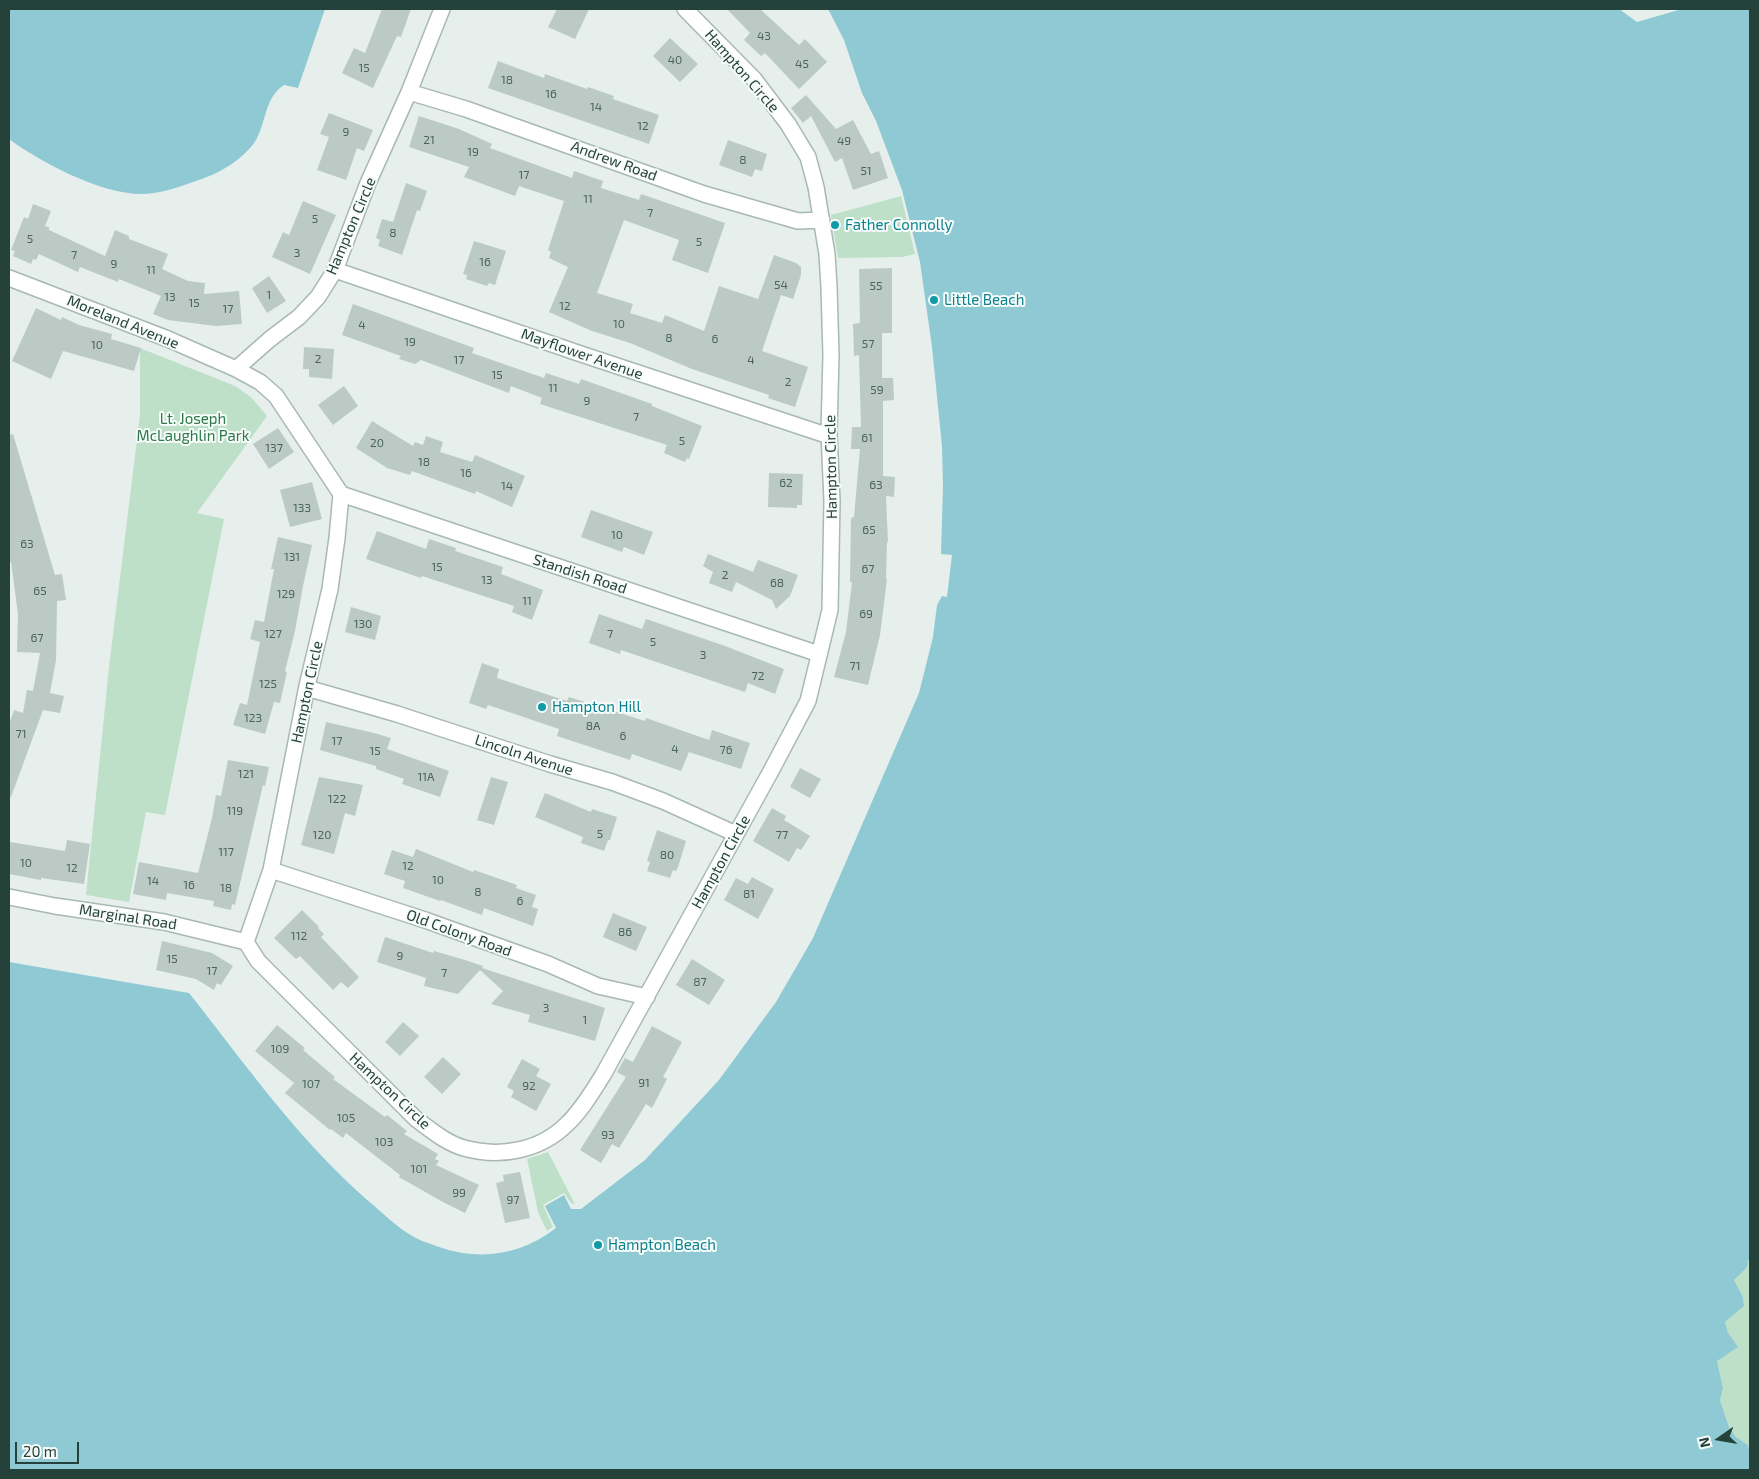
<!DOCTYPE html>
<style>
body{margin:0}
#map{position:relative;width:1759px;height:1479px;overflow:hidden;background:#e6efeb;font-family:"Exo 2",sans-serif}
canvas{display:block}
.frame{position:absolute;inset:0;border:10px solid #24423a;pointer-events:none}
.north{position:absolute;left:1694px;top:1414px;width:50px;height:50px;-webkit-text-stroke:4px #f7fbf9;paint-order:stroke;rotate:257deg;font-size:14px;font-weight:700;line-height:20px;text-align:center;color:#24423a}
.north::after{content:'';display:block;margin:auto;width:18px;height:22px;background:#24423a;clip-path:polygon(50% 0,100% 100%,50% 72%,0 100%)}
.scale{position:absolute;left:15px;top:1442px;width:64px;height:22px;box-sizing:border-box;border:2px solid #24423a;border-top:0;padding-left:6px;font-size:15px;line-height:18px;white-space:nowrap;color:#24423a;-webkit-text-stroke:4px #f7fbf9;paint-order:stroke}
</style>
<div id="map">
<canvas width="1759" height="1479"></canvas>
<div class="frame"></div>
<div class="north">N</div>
<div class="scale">20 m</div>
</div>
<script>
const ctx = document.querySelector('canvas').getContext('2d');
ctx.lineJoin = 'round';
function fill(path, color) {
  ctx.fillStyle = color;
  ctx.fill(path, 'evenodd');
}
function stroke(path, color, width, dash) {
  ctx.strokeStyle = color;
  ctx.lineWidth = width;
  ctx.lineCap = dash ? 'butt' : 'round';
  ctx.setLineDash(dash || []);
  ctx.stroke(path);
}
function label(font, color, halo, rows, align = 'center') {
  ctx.font = font + ' "Exo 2",sans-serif';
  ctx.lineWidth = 4;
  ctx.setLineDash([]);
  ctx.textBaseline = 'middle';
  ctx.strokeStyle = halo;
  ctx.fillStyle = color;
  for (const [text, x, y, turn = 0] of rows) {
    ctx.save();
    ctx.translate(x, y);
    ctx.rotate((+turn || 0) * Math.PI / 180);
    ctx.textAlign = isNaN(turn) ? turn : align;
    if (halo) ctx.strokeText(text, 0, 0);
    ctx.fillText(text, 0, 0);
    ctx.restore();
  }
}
fill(new Path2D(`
 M901,196L915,254L902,257L838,258L831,215Z
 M140,348L235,386L251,397L267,416L197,513L224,519L165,815L146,812L129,902L86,895L109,667L140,415Z
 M548,1152L575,1204L571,1203L564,1193L543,1205L553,1227L547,1231L538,1212L527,1159Z
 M1750,1260V1452L1748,1445L1736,1437L1729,1427L1720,1400L1723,1388L1717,1361C1727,1353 1728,1334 1725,1322L1744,1306L1743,1297L1734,1280Z`), '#bfe0c8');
fill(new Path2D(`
 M9,9H325L298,88L284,85C262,99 267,129 251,147C236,164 217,174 196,181C179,187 160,194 141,194C101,194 40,162 9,139Z
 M828,9H1619L1637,22L1682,9H1750V1260L1748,1261L1747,1267L1734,1280L1743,1297L1744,1306L1725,1322L1728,1333L1738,1347L1717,1361L1723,1388L1720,1400L1729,1427L1736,1437L1748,1445L1750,1452V1470H9V962L189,993C245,1064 298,1139 366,1199C382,1212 396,1227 414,1237C419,1240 425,1242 431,1244C475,1262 518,1257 556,1228L545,1206L564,1195L571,1209H581L645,1160L719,1080L776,1002L813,938L919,693L933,637L937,605L942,596L947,597L952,555L941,554L943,487L942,446L932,347L920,262L902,190L876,121L862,93L844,40Z`), '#8ec9d4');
fill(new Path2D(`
 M382,9H411L401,37L397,36L373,88L342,73L354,48L365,53Z
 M557,9H589L575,39L548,27Z
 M727,9H760L799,45L805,39L827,62L799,89L765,53L761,56L744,40L750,33Z
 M670,38L698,64L680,82L653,56Z
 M498,61L544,78L545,74L587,89L588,87L614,96L613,99L659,115L649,144L488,88Z
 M806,95L836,129L853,120L871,154L879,151L888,178L853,190L842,158L835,162L811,116L803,123L791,108Z
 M329,113L373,130L364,151L357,148L346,180L317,170L329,137L320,134Z
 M419,116L459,129L492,144L490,148L572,178L574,171L603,181L601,188L639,200L641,194L725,223L708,273L672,260L679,240L624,220L597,293L633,304L630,313L662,323L665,315L704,331L719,286L758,299L774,255L796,263L801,267V275L793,299L781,295L762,351L808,367L795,407L768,398L769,395L692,369L630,343L592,331L549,312L568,267L549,258L551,252L548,250L564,201L519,186L515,196L464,177L469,167L409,147Z
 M728,140L767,154L762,171L755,169L752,177L719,165Z
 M406,183L427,191L420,211L417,210L402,255L378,246L380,240L376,238L382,219L393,222Z
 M303,201L336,215L310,274L272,257L283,232L289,235Z
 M33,204L51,211L45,226L49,227V230L105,256L115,230L129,236V239L168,254L162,269L188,281L205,283L204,294L239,291L242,324L216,326L168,320L153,314L161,296L119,279L118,282L80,267L78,272L39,254L36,260L33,259L31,264L13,256L15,251L11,250L24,217L28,219Z
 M474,241L506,251L495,285L489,283L487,286L466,279L467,275L463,274Z
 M892,268V333H882V378H893L894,400L883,401V476L895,477L894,497L886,496L888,542H887L886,579H887L880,635L868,685L834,677L846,632L852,582H850L851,518L854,517L860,449H851L852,427H861L859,355L854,356L853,324L860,323L859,269Z
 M269,276L286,301L267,313L252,288Z
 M353,304L474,348L472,353L544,378L546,373L579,384L581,379L652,404V406L702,426L689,459L687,458L685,462L664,453L667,445L540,404L542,398L511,386L509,393L421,360L415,364L399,359L401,356L342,335Z
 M36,308L61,320L62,317L79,325L112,334L111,339L141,348L134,371L63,351L51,379L12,361Z
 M304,347L334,349L332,379L309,377V369H303Z
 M344,386L358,406L333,425L318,405Z
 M372,421L413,446L415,442L423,445L426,436L443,442L440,452L472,462L475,455L525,476L512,507L476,491L475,494L412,471L410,475L387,468L356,448Z
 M278,428L294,452L269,469L253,444Z
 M13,434L55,575L62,574L66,600L57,601L56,660L50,693L64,696L60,713L43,710L11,797L9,796V724L14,710L23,713L27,690L33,691L40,653L17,652L18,614L11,562L9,563V435Z
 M769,473L803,474L802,505H797V508L768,507Z
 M312,482L322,519L290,527L280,490Z
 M591,510L653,532L644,555L624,547L622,552L581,537Z
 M377,531L426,549L429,539L456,548L455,551L503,567L501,574L543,590L532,620L512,612L514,606L422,576L421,578L366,559Z
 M278,537L312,545L303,586L295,631L285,671L287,672L280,703L274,702L265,734L233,725L240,703L247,705L260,642L250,639L255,620L264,622L274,569H271Z
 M708,554L753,572L758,560L798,575L790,596L776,609L772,600L736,582L732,592L709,583L713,572L703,566Z
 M351,607L381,616L375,640L345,632Z
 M599,614L642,629L646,619L725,646L784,669L775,694L748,683L745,692L621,650L620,654L589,643Z
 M482,663L499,669L497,678L567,701L569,697L645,721L646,718L709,740L712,730L750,743L741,769L689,752L681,771L632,754L630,760L557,736L559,729L488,705L486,709L469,703Z
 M326,722L374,733L391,738L387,749L449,771L440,797L402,784L404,779L376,769V766L320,750Z
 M228,760L269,767L265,786L263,785L235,905L232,904L231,910L213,906L214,901L167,893L166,900L133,894L139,862L198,873L212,818L216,795L221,796Z
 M800,768L821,779L810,798L790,787Z
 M319,777L363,785L355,816L345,813L334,854L301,845Z
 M491,777L508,782L494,825L477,820Z
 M545,793L591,812L592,809L617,817L610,840H608L604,851L581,843L583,837L535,817Z
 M772,808L786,816L784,820L810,836L801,850L797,848L789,862L753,841Z
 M657,830L686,841L678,867L676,871L673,870L670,878L647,871L650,862L647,861Z
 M67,840L90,844L84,884L41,878V880L9,874L10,842L65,851Z
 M416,849L473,872L474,870L517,885L516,888L536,895L532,907L538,909L533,926L484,908L482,915L441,900L440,901L403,888L405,881L384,874L392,850L413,857Z
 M752,877L774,889L758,919L724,900L736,878L748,884Z
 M302,910L319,927L318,928L324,934L321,937L359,977L348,988L341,982L333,990L300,956L296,959L274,938Z
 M613,913L647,927L636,951L603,937Z
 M385,937L433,953L434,951L465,960L483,966L482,968L605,1008L595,1041L528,1022L530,1015L491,1004L503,991L480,970L458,994L424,986L426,978L377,962Z
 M162,941L212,953L233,966L221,985L217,983L214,990L196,979L156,970Z
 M692,959L725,980L709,1005L676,985Z
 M403,1022L419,1036L400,1056L385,1042Z
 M277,1025L305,1048L303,1050L335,1077L333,1079L385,1117L387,1115L407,1131L404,1134L438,1154L435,1159L439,1161L436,1165L479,1185L465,1213L441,1201L399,1177L400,1175L346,1133L343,1138L331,1129L330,1130L285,1093L294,1083L255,1051Z
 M652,1026L682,1042L663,1077L667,1079L652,1108L646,1104L619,1148L612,1144L601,1163L580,1150L626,1077L617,1072L625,1058L633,1062Z
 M443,1057L461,1074L442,1094L424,1077Z
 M522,1059L540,1069L536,1076L551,1084L536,1111L511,1097L514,1091L507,1087Z
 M520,1172L530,1218L505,1223L496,1183L504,1181L503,1175Z`), '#bbcac4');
const street = new Path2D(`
 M442,9L409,92L368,183L335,270L318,297L299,317L270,339L236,369L260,382L276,396L341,494L337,538L330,589L307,686L271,870L246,942L258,961L416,1119C431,1130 446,1143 464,1148C500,1158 540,1151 567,1124C582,1110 592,1092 603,1075L771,771L808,701L830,610L832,501L829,433L831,355L829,287L827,254L816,187L808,157L788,124L754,79L685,9
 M409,92L466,109L704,194L798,221L822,220
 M335,270L581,354L829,436
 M9,278L168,339L236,369
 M341,494L819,654
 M307,688L397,714L550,764L612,782L663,801L736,834
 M271,870L425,920L548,964L598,986L647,997
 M9,897L55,906L164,922L246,942`);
stroke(street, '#a8b8b2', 18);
stroke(street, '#fff', 15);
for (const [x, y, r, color] of [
 [835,225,5,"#0f9aa8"],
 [934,300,5,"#0f9aa8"],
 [542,707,5,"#0f9aa8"],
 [598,1245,5,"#0f9aa8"]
]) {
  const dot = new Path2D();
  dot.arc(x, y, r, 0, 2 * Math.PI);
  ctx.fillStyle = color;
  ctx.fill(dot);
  stroke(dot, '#f7fbf9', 2);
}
label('12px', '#4a645c', null, [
 ["43",764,36],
 ["40",675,60],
 ["45",802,64],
 ["15",364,68],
 ["18",507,80],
 ["16",551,94],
 ["14",596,107],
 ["12",643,126],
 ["9",346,132],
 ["21",429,140],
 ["49",844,141],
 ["19",473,152],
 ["8",743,160],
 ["51",866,171],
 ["17",524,175],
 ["11",588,199],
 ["7",650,213],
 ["5",315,219],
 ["8",393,233],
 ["5",30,239],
 ["5",699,242],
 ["3",297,253],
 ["7",74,255],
 ["16",485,262],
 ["9",114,264],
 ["11",151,270],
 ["54",781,285],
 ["55",876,286],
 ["1",269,295],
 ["13",170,297],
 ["15",194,303],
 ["12",565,306],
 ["17",228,309],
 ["10",619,324],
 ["4",362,325],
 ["8",669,338],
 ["6",715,339],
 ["19",410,342],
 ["57",868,344],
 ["10",97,345],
 ["2",318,359],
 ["17",459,360],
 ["4",751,360],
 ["15",497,375],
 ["2",788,382],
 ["11",553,388],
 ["59",877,390],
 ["9",587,401],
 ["7",636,417],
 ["61",867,438],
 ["5",682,441],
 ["20",377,443],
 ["137",274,448],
 ["18",424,462],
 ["16",466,473],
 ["62",786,483],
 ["63",876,485],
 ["14",507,486],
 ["133",302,508],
 ["65",869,530],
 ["10",617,535],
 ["63",27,544],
 ["131",292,557],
 ["15",437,567],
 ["67",868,569],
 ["2",725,575],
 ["13",487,580],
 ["68",777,583],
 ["65",40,591],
 ["129",286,594],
 ["11",527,601],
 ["69",866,614],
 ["130",363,624],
 ["127",273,634],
 ["7",610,634],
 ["67",37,638],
 ["5",653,642],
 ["3",703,655],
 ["71",855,666],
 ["72",758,676],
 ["125",268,684],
 ["123",253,718],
 ["8A",593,726],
 ["71",21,734],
 ["6",623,736],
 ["17",337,741],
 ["4",675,749],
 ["76",726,750],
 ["15",375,751],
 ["121",246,774],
 ["11A",426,777],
 ["122",337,799],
 ["119",235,811],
 ["5",600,834],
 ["120",322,835],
 ["77",782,835],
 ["117",226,852],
 ["80",667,855],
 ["10",26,863],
 ["12",408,866],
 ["12",72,868],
 ["10",438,880],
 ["14",153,881],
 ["16",189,885],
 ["18",226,888],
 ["8",478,892],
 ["81",749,894],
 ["6",520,901],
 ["86",625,932],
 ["112",299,936],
 ["9",400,956],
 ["15",172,959],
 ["17",212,971],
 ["7",444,973],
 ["87",700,982],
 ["3",546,1008],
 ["1",585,1020],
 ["109",280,1049],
 ["91",644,1083],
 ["107",311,1084],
 ["92",529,1086],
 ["105",346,1118],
 ["93",608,1135],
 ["103",384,1142],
 ["101",419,1169],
 ["99",459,1193],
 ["97",513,1200]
]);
label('15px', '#24423a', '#f7fbf9', [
 ["Hampton Circle",742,71,49],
 ["Andrew Road",614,161,20],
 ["Hampton Circle",351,226,-67],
 ["Moreland Avenue",123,322,22],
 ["Mayflower Avenue",582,354,19],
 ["Hampton Circle",831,467,-91],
 ["Standish Road",580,574,18],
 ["Hampton Circle",307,692,-78],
 ["Lincoln Avenue",524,755,18],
 ["Hampton Circle",721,862,-61],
 ["Marginal Road",128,917,9],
 ["Old Colony Road",459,933,20],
 ["Hampton Circle",390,1091,43]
]);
label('15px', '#0d838f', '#f7fbf9', [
 ["Father Connolly",845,225],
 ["Little Beach",944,300],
 ["Hampton Hill",552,707],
 ["Hampton Beach",608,1245]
], 'left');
label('15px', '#2d7a4b', '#f7fbf9', [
 ["Lt. Joseph",193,419],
 ["McLaughlin Park",193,436]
]);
</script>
